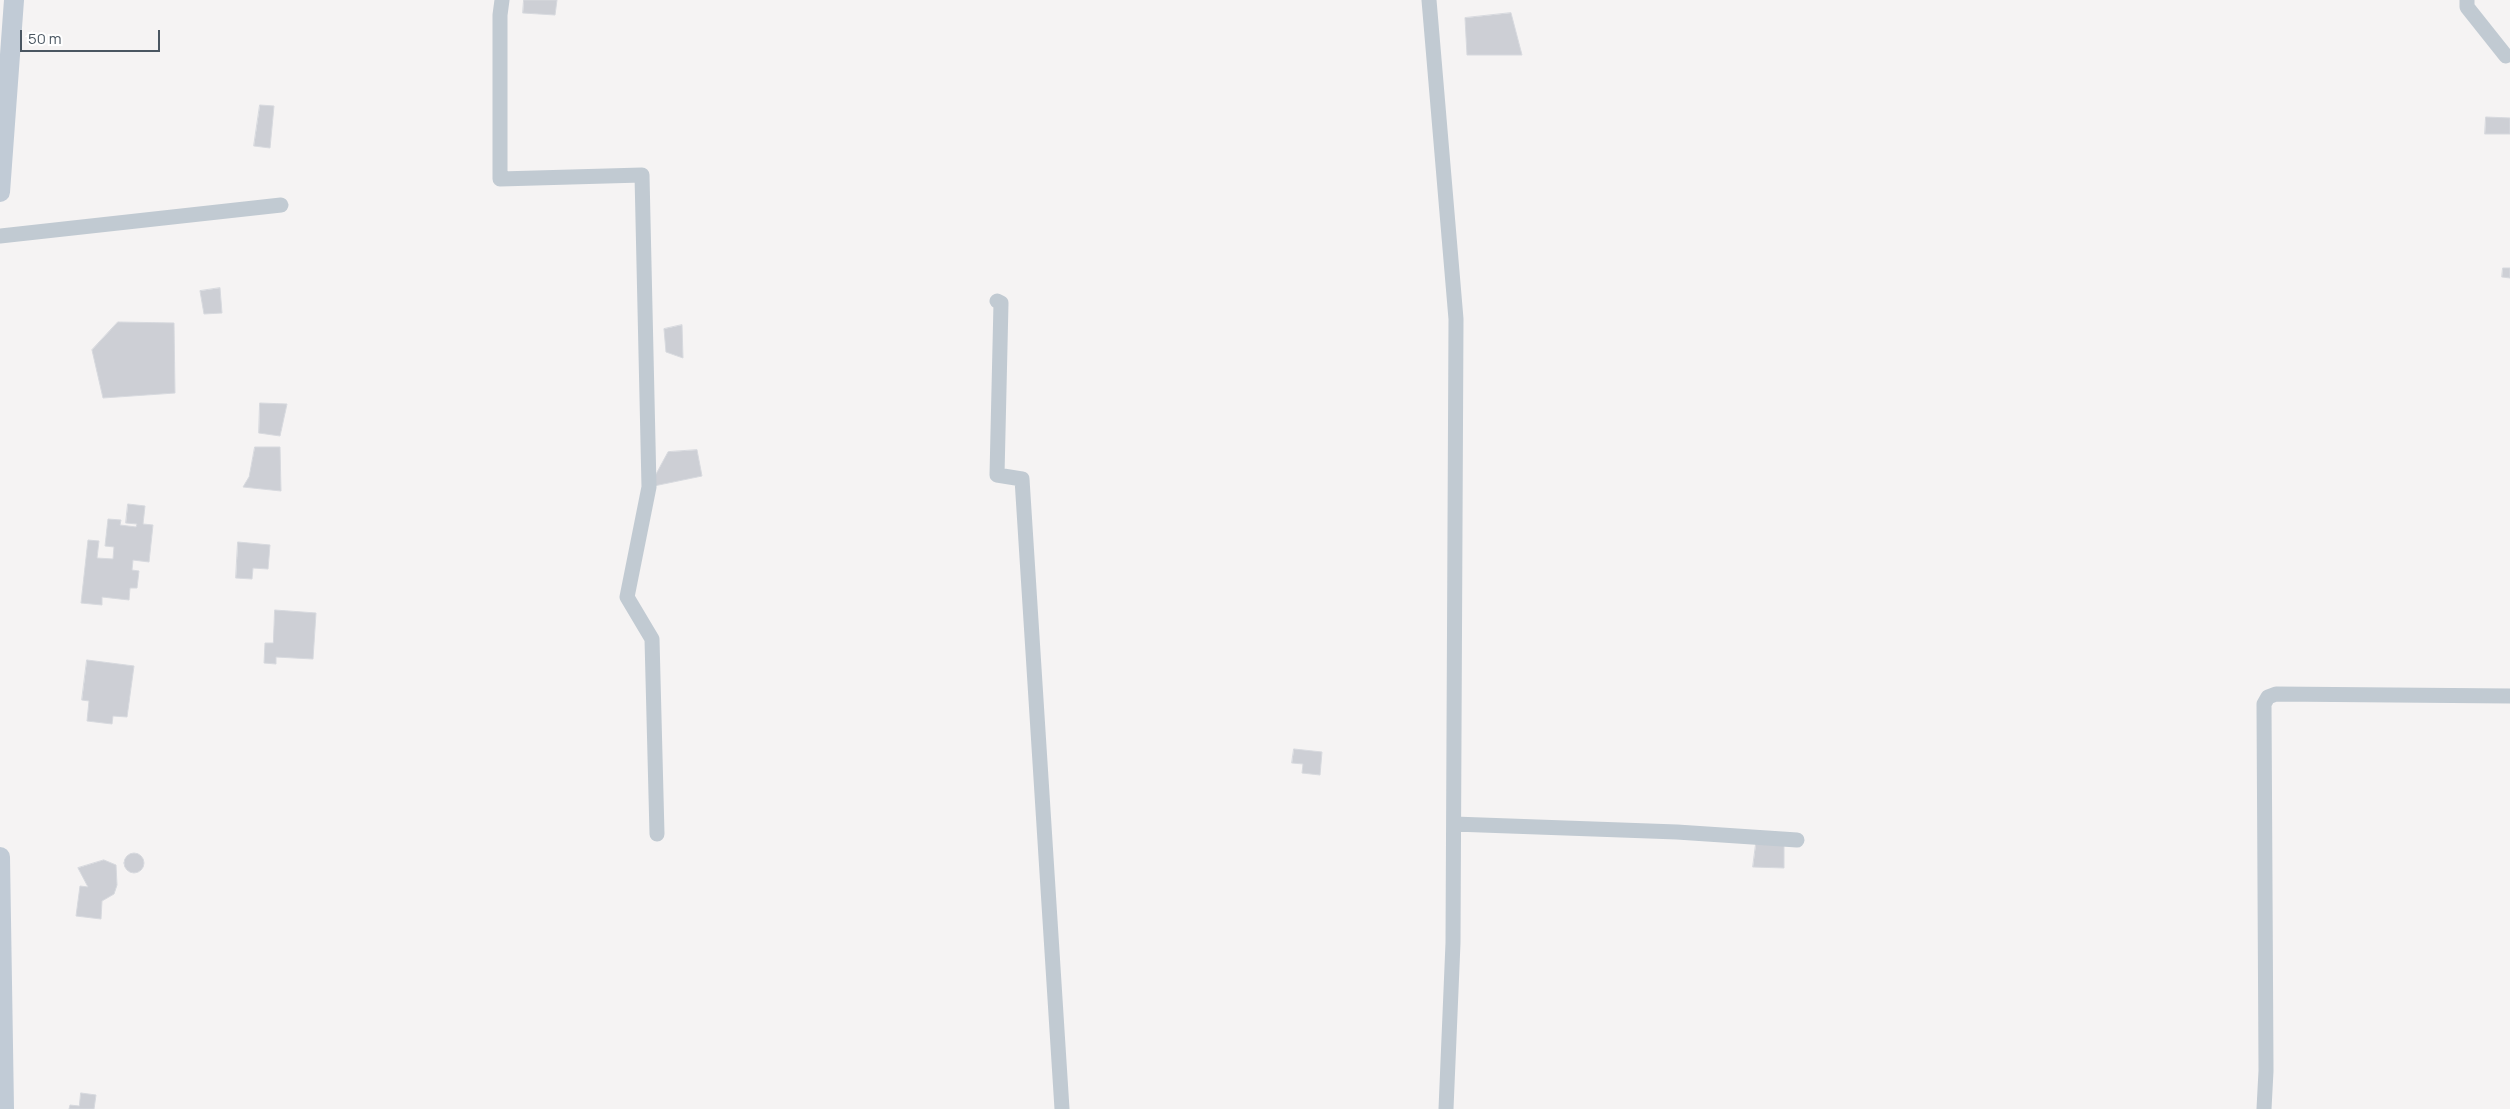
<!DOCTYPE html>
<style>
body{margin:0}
#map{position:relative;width:2510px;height:1109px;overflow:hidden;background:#f5f3f3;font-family:Manrope,sans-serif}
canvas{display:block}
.scale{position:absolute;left:20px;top:30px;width:140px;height:22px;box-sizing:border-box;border:2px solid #4a5661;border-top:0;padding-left:6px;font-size:15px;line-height:18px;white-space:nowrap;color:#4a5661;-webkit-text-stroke:4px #fff;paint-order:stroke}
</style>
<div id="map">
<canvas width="2510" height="1109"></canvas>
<div class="scale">50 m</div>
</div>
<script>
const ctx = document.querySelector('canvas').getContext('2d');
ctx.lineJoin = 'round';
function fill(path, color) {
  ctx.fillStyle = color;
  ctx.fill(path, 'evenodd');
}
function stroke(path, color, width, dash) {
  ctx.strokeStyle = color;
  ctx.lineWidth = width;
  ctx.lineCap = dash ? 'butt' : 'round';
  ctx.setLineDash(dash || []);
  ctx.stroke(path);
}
const building = new Path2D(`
 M524,0H557L555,15L523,13Z
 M1511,13L1522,55H1467L1465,18Z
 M260,105L274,106L270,148L254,146Z
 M2486,117L2510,118V134H2485Z
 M2503,268H2510V278L2502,277Z
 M220,288L222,313L204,314L200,291Z
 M118,322L174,323L175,393L103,398L92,350Z
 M682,325L683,358L666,352L664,329Z
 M260,403L287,404L280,436L259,433Z
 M255,447H280L281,491L243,487L249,477Z
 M697,450L702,476L649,487L668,452Z
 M128,504L145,506L143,524L153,525L149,562L133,560L132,570L139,571L137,588H130L129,600L102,597V605L81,603L88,540L99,541L97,558L113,559L114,547L105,546L108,519L121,520L120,525L136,527L137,524L126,523Z
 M238,542L270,545L268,569L253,568L252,579L236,578Z
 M275,610L316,613L313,659L276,657V664L264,663L265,643H273Z
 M87,660L134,666L127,717L113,716L112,724L87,721L89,701L82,700Z
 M1294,749L1322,752L1320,775L1302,773L1303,764L1292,763Z
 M1756,844H1784V868L1753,867Z
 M124 863a10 10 0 1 1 20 0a10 10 0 1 1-20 0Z
 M104,860L116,865L117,885L114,894L102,901L101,919L76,916L80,886L88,887L78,868Z
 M81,1093L96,1095L94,1109H69L70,1105L79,1106Z`);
fill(building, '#cdcfd5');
stroke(building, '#d7d9de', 1);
stroke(new Path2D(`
 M502,0L500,15V179L642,175L649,487L627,597L652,639L657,834
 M1429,0L1456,319L1453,943L1446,1109
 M2467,0V7L2506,56
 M0,236L281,205
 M997,301L1001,303L997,475L1022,479L1062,1109
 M1454,824L1677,832L1797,840
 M2264,1109L2266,1071L2264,704L2268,697L2276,694L2510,696`), '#c1cad2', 15);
stroke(new Path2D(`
 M0,192L14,0
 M0,857L4,1109`), '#c1cbd6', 20);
</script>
